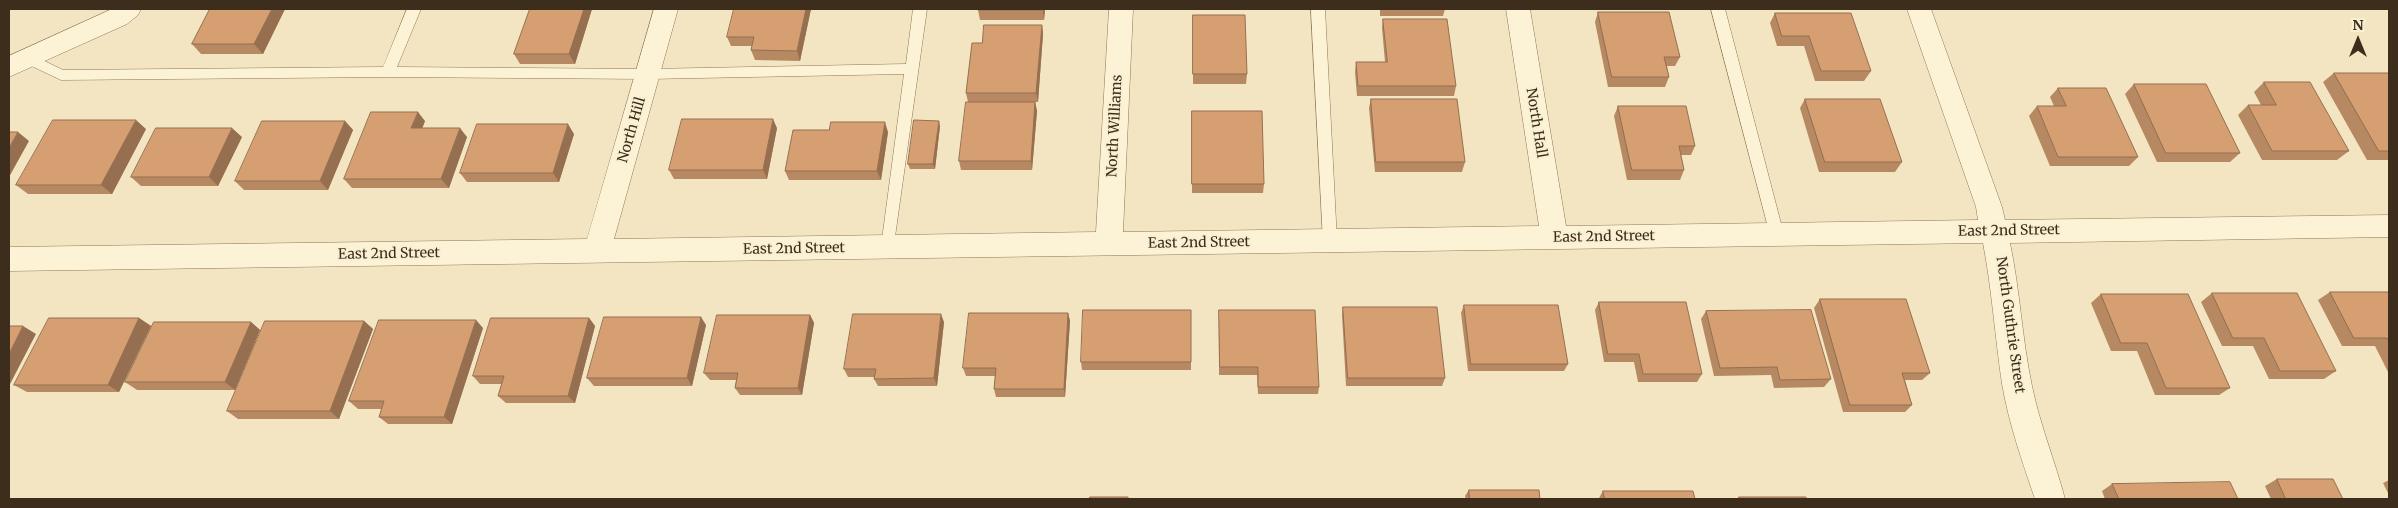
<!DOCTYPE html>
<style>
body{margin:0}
#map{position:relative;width:2398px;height:508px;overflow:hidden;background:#f3e5c1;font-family:Merriweather,serif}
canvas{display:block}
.frame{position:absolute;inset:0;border:10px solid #3c2d1c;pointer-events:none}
.north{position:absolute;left:2333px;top:15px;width:50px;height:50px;-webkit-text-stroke:4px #f9efd1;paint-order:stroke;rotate:0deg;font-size:14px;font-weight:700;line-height:20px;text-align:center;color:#3c2d1c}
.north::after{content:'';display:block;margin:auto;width:18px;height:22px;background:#3c2d1c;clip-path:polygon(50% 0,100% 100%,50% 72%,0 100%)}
</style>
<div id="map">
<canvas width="2398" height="508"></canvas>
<div class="frame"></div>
<div class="north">N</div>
</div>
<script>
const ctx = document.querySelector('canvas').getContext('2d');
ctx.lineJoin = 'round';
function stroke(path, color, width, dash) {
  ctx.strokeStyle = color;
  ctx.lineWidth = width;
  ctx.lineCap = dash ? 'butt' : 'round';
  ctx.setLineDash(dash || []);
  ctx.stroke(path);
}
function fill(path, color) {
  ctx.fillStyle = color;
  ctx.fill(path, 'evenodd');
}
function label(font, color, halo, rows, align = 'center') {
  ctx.font = font + ' Merriweather,serif';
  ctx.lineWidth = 4;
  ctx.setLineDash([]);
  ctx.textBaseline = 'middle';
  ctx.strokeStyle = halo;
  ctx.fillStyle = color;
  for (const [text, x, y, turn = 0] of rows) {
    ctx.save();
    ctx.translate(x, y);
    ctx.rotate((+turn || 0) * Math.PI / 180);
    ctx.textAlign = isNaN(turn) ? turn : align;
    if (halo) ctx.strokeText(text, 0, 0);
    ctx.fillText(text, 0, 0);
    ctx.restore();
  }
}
const lane = new Path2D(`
 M407,9H421L397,67L648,69L906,64L913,9H927L893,251L888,253L883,251L881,247L904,74L648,79L388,77L61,80L23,62L21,58L23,54L28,53L63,70L383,67Z
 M1311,9H1325L1337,241L1335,245L1330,247L1325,245L1323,241Z
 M1711,9H1725L1784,235L1782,239L1777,241L1772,239L1770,235Z`);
const street = new Path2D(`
 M112,9H141L138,15L127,24L9,77V56Z
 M654,9H678L614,239L1096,232L1109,9H1133L1123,232L1539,226L1506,9H1530L1566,226L1978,220L1976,207L1907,9H1931L2002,207L2005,220L2389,215V237L2010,243C2020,290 2022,339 2032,386C2040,425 2055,461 2065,499H2035C2022,461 2009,424 2002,384C1995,337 1992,290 1983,243L9,271V247L587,239Z`);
stroke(lane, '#8e7656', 1);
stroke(street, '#8e7656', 1);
fill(lane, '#fcf2d5');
fill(street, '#fcf2d5');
fill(new Path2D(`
 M210,9H285L263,54H201L192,44Z
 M530,9H592L575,64H520L514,54Z
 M811,9L800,61L755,60L751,50L752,46H731L727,37Z
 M1045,9L1044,20H980L978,10Z
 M1380,9H1445L1443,16H1380Z
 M1598,12L1680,57L1675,66H1667L1669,77L1665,87H1608L1595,22Z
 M1775,13L1871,71L1864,81H1815L1804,46H1777L1770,23Z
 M1193,15L1247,74L1246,84H1193Z
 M1383,19L1456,86L1454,96H1357L1355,72L1356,62H1385L1382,28Z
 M1042,25L1043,34L1038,102H1035L1037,111L1032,170H961L959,161L968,102L966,93L982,43Z
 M2334,73H2389V160H2367L2323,82Z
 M2264,82L2349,151L2337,160H2262L2238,115L2248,105H2261L2254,92Z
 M2134,84L2240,153L2230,162H2157L2125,94Z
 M2058,88L2138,157L2129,166H2050L2029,116L2037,106H2054L2050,97Z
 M1371,99L1465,162L1462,172H1375L1369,108Z
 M1805,99L1902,162L1895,172H1819L1800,108Z
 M1618,106L1695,146L1691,155H1681L1684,170L1680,180H1627L1614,116Z
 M1192,111L1264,184L1263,193H1192Z
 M345,121L353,130L328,190H244L235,181Z
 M425,121L422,128L467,137L449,188H352L344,179Z
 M940,126L935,169H910L908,164Z
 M777,128L767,179H674L669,170Z
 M146,129L112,194H28L16,185Z
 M829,130L888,132L881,180H789L785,171Z
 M574,134L559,182H467L460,173Z
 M242,137L218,186H141L131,177Z
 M2330,292H2389V374L2375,346H2342L2318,300Z
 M2212,293L2336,371L2324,379H2269L2253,346H2222L2201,302Z
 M2101,294L2230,388L2219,395H2155L2137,351H2111L2091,303Z
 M1820,299L1930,373L1922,380H1905L1912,405L1905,412H1843L1814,308Z
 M1599,302L1702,374L1697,382H1638L1634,362H1604L1595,310Z
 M1464,305L1568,364L1564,371H1468L1461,313Z
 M1343,307L1445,378L1442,386H1346L1342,315Z
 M1191,310V370H1082L1081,362Z
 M1706,311L1831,379L1824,387L1774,388L1771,375L1714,376L1701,319Z
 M1068,313L1070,321L1065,397H996L994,389L995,376H966L963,368Z
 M810,315L814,323L802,395H740L735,388L736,380H710L704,373Z
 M139,318L151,326L119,392H27L14,385Z
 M589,318L595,326L575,403H506L498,396L502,384H480L473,376Z
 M1219,318L1319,387L1318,394H1258L1257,375H1219Z
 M364,321L373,329L339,419H238L227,411Z
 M251,322L260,330L235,390H137L125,382Z
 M944,322L937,386H878L874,379V377H848L844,369Z
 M706,325L692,386H594L587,378Z
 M483,328L452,424H388L379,417L382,409H358L349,401Z
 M2277,479L2343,499H2271L2265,486Z
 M2389,480V495L2383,483Z
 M2112,484L2238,499H2105L2102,491Z
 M1469,490L1540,499H1466L1465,496Z
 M1603,491L1695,499H1599V498Z`), '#b78962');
fill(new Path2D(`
 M272,9H285L263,54L254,44Z
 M584,9H592L575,64L569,54Z
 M806,9H811L800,61L797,51Z
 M1043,9H1045L1044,20L1043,10Z
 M1042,25L1043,34L1038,102L1036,93Z
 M1035,102L1037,111L1032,170L1031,161Z
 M418,112L425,121L419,137L411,128Z
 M773,119L777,128L767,179L763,170Z
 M136,120L146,129L112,194L101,185Z
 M345,121L353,130L328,190L320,181Z
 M939,121L940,126L935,169L933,164Z
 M885,122L888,132L881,180L877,171Z
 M568,124L574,134L559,182L553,173Z
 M232,128L242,137L218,186L209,177Z
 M460,128L467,137L449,188L441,179Z
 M18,132L29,141L9,177V148Z
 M1068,313L1070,321L1065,397L1064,389Z
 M941,314L944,322L937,386L934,378Z
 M810,315L814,323L802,395L798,388Z
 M701,317L706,325L692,386L687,378Z
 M139,318L151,326L119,392L108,385Z
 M589,318L595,326L575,403L568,396Z
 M476,320L483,328L452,424L444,417Z
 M364,321L373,329L339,419L330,411Z
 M251,322L260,330L235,390L225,382Z
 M23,326L36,334L9,386V354Z`), '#956f50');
const building = new Path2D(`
 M210,9H272L254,44H192Z
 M530,9H584L569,54H514Z
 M734,9H806L797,51L751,50L754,37H727Z
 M978,9H1043V10H978Z
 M1598,12H1669L1680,57H1664L1669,77H1612Z
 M1775,13H1851L1871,71H1821L1809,36H1782Z
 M1193,15H1245L1247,74H1193Z
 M1383,19H1447L1456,86H1358L1356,62H1387Z
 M984,25H1042L1036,93H966L972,43H982Z
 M2334,73H2389V151H2379Z
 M2264,82H2310L2349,151H2272L2248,105H2276Z
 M2134,84H2206L2240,153H2166Z
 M2058,88H2106L2138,157H2058L2037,106H2066Z
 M1371,99H1457L1465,162H1376Z
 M1805,99H1880L1902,162H1825Z
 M966,102H1035L1031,161H959Z
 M1618,106H1686L1695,146H1679L1684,170H1632Z
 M1192,111H1262L1264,184H1192Z
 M371,112H418L411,128H460L441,179H344Z
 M682,119H773L763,170H669Z
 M53,120H136L101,185H16Z
 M914,120L939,121L933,164H908Z
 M262,121H345L320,181H235Z
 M831,122H885L877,171H785L793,130H829Z
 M477,124H568L553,173H460Z
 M156,128H232L209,177H131Z
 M9,132H18L9,148Z
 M2330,292H2389V342L2387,338H2354Z
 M2212,293H2297L2336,371H2280L2264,338H2233Z
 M2101,294H2188L2230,388H2166L2147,343H2121Z
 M1820,299H1906L1930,373H1902L1912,405H1850Z
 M1599,302H1686L1702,374H1643L1639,354H1608Z
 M1464,305H1558L1568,364H1471Z
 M1343,307H1437L1445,378H1348Z
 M1083,310H1191V362H1081Z
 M1219,310H1315L1319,387H1258V367H1220Z
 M1811,310L1831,379L1780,380L1777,367L1720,368L1706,311Z
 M969,313H1068L1064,389H994L996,368H963Z
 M853,314H941L934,378L874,379L876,369H844Z
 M717,315H810L798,388H735L738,373H704Z
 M604,317H701L687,378H587Z
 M49,318H139L108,385H14Z
 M491,318H589L568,396H498L504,376H473Z
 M379,320H476L444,417H379L384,401H349Z
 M265,321H364L330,411H227Z
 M154,322H251L225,382H125Z
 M9,326H23L9,354Z
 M2277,479H2333L2343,499H2286Z
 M2230,482L2238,499H2119L2112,484Z
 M1469,490H1539L1540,499H1470Z
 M1603,491H1693L1695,499H1605Z
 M1090,497H1128V499H1090Z
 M1739,497H1806V499H1739Z`);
fill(building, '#d59f72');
stroke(building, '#956f50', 1);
label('14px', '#3c2d1c', '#f9efd1', [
 ["North Hall",1536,123,81],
 ["North Williams",1115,126,-87],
 ["North Hill",632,130,-74],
 ["East 2nd Street",2009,231,-1],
 ["East 2nd Street",1604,237,-1],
 ["East 2nd Street",1199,243,-1],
 ["East 2nd Street",794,249,-1],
 ["East 2nd Street",389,254,-1],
 ["North Guthrie Street",2010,325,82]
]);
</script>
